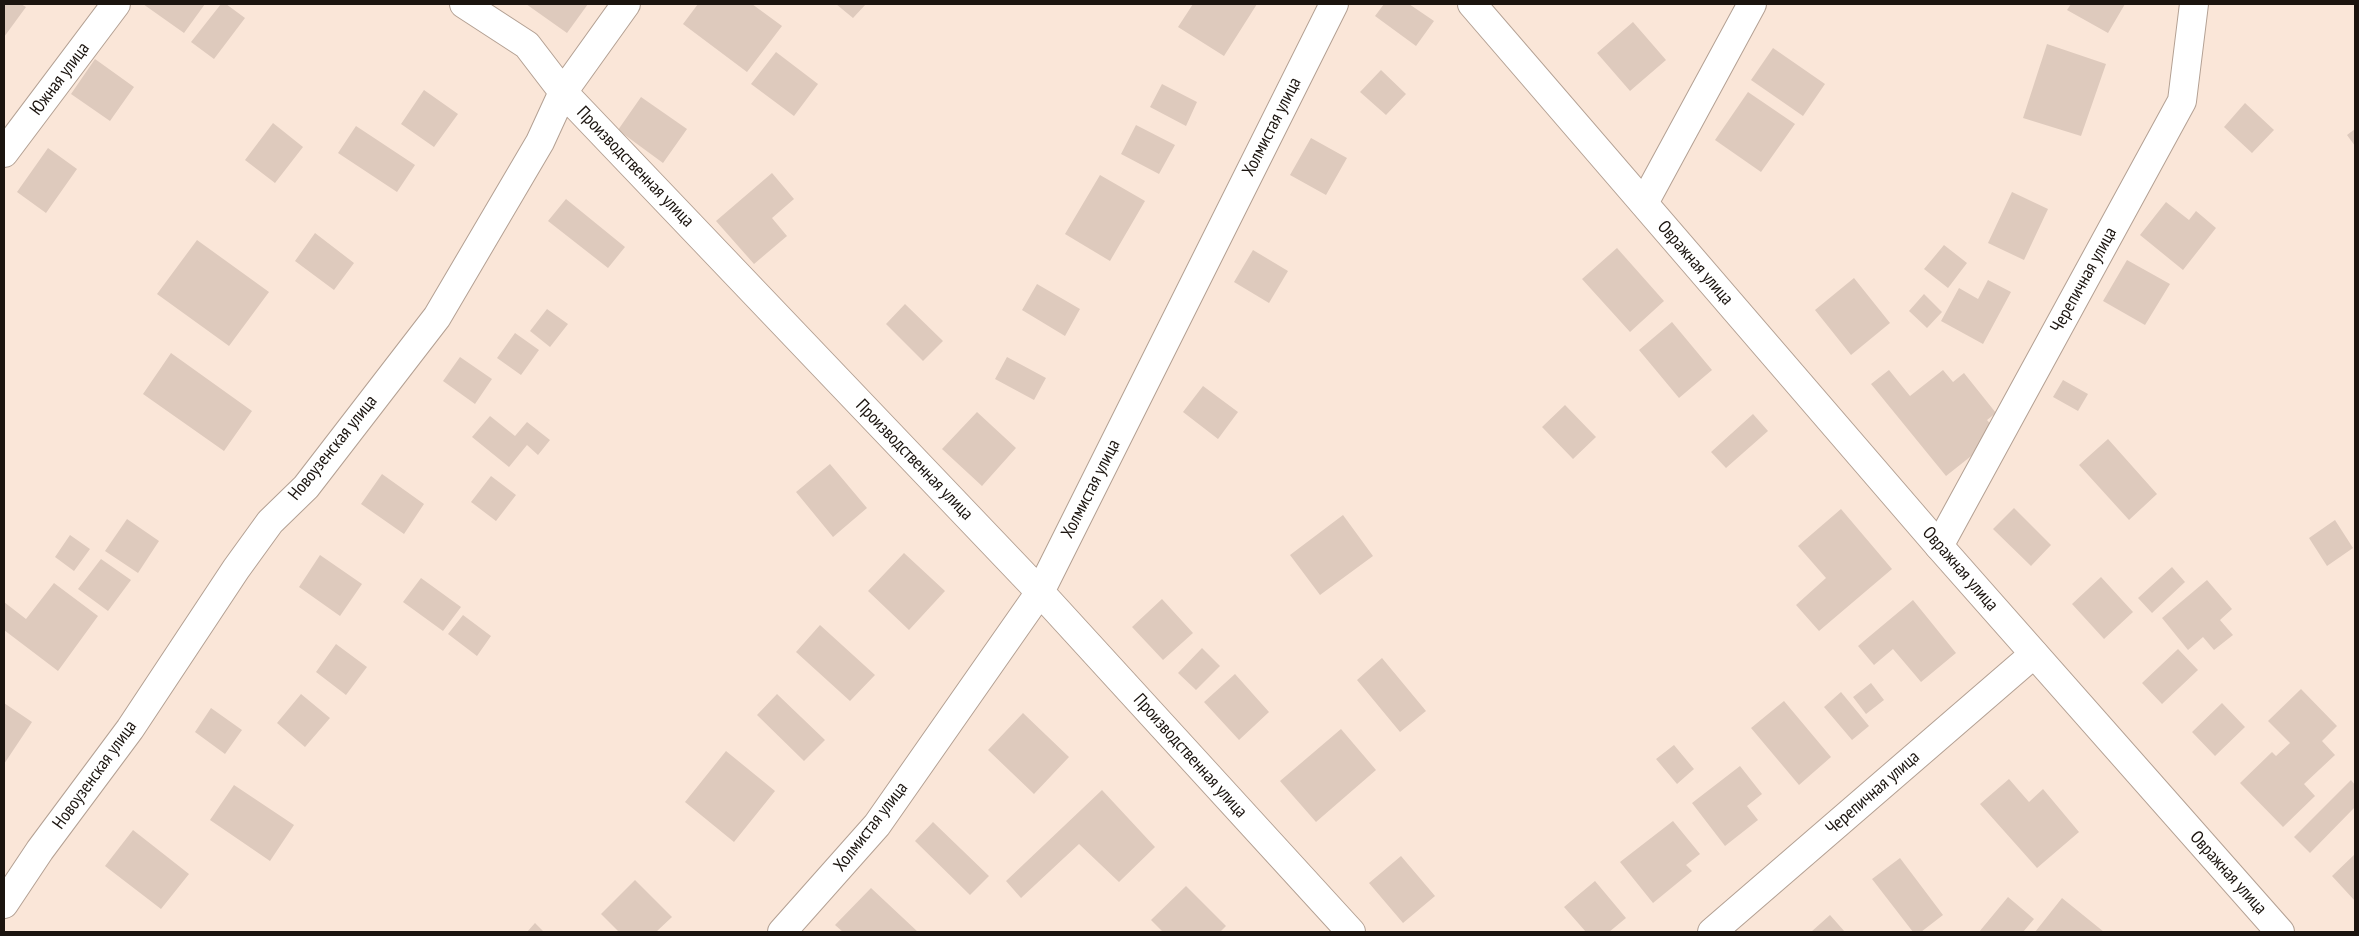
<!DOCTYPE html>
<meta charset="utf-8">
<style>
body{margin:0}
#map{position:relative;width:2359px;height:936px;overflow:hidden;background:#fae6d8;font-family:"PT Sans Narrow",sans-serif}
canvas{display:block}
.frame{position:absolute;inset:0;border:5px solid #1b140f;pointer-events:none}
</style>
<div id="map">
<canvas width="2359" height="936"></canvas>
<div class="frame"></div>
</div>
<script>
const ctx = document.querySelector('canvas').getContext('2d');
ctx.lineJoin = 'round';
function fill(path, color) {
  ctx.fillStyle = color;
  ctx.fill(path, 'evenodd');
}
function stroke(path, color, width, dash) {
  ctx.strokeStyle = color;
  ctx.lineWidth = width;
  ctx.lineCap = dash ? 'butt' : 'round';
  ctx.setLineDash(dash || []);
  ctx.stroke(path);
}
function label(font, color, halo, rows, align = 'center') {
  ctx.font = font + ' "PT Sans Narrow",sans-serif';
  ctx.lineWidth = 4;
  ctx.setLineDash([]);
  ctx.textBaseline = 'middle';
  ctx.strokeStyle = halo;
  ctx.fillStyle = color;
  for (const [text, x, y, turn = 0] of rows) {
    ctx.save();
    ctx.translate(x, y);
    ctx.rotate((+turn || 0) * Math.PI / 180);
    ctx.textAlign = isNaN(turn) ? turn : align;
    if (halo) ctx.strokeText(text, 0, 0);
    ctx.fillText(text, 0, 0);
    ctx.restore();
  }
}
fill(new Path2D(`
 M4,4H21L26,7L4,37Z
 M143,4H205L184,33Z
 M221,4H226L245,18L214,59L191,42Z
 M526,4H588L567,33Z
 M698,4H752L782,26L747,72L683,24Z
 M836,4H866L853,18Z
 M1193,4H1257L1224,56L1178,27Z
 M1384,4H1409L1434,21L1416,46L1375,16Z
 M2071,4H2125L2108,33L2067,10Z
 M1633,22L1666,60L1630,91L1597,53Z
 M2047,44L2106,64L2081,136L2023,118Z
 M1773,48L1825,84L1803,116L1751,80Z
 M776,52L818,84L794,116L751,84Z
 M95,59L134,87L110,121L71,94Z
 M1381,70L1406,94L1386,115L1360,92Z
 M1162,84L1197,102L1186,126L1150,107Z
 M424,90L458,114L434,147L401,124Z
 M1748,92L1795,124L1761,172L1715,140Z
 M641,97L687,129L663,163L618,130Z
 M2245,103L2274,130L2252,153L2224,127Z
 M273,123L303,147L275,183L245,160Z
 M1136,125L1175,145L1159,174L1121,154Z
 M356,126L415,165L397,192L338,153Z
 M2355,129V146L2347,135Z
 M1311,138L1347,158L1326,195L1290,175Z
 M48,148L77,169L46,213L17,192Z
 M772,173L794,199L772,218L787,236L754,264L716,221Z
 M1100,175L1145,201L1110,261L1065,234Z
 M2012,192L2048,209L2024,260L1988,243Z
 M566,199L625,247L608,268L548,221Z
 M2166,202L2189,220L2196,211L2216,228L2183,270L2140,235Z
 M315,233L354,263L334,290L295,261Z
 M197,240L269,292L229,346L157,294Z
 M1944,245L1967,263L1948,288L1924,269Z
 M1617,248L1664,301L1630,332L1582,279Z
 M1253,250L1288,271L1269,303L1234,282Z
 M2127,260L2170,284L2145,325L2103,301Z
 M1854,278L1890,323L1851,355L1815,310Z
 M1988,280L2011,292L1983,344L1941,321L1959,288L1978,299Z
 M1037,284L1080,309L1065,336L1022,310Z
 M1924,294L1942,312L1927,328L1909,311Z
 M905,304L943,341L923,361L886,324Z
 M547,309L568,324L550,347L530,331Z
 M1672,322L1712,370L1679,398L1639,350Z
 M515,333L539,350L521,375L497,358Z
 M171,353L252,411L224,451L143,394Z
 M460,357L492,379L475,404L443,381Z
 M1007,357L1046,378L1034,400L995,379Z
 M1889,370L1910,396L1943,370L1953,382L1964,373L1996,413L1987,420L1999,434L1946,476L1871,384Z
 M2063,380L2088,394L2078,411L2053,397Z
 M1203,386L1238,412L1218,439L1183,412Z
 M1565,405L1596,437L1573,459L1542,427Z
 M977,412L1016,448L982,486L942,449Z
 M1753,414L1768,431L1726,468L1711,452Z
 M490,416L515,436L527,422L550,440L538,455L527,445L509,467L472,437Z
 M2108,439L2157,494L2129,520L2079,465Z
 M830,464L867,508L833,537L796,492Z
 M382,474L424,504L404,534L361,504Z
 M491,476L516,495L496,521L471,502Z
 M2014,508L2051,545L2031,566L1993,529Z
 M1841,509L1892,569L1819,631L1796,605L1826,578L1798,546Z
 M1343,515L1373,556L1320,595L1290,555Z
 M127,519L159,541L138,573L105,551Z
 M2335,520L2353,548L2327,566L2309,538Z
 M70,535L90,549L74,571L55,557Z
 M904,553L945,591L909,630L868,591Z
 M320,555L362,584L340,616L299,587Z
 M101,559L131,580L108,611L78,589Z
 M2172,567L2185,582L2152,613L2138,598Z
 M2101,577L2133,612L2104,639L2072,604Z
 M421,578L461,607L443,631L403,602Z
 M2207,580L2232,609L2220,620L2233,635L2214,650L2203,637L2188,650L2162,618Z
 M54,583L98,616L58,671L4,630V602L26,619Z
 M1162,599L1193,633L1163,660L1132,627Z
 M1913,600L1956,653L1921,682L1893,649L1874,665L1858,646Z
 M463,615L491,636L477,656L448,634Z
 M820,625L875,675L850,701L796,652Z
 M336,644L367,667L346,695L316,672Z
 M1202,648L1220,666L1196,690L1178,673Z
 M2178,649L2198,670L2162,704L2142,683Z
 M1382,658L1426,711L1400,732L1357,680Z
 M1235,674L1269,712L1239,740L1204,702Z
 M1871,683L1884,700L1866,714L1853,697Z
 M2301,689L2337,726L2322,741L2335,755L2304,784L2315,796L2283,827L2240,783L2272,752L2276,756L2290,743L2268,721Z
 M1841,692L1869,726L1852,740L1824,707Z
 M301,694L330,718L305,747L277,723Z
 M777,694L825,740L804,761L757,715Z
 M1784,701L1831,757L1799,785L1751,728Z
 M4,703L32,722L4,764Z
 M2222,703L2245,727L2215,756L2192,732Z
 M211,708L242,730L225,754L195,732Z
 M1023,713L1069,757L1034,794L988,750Z
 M1341,729L1376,770L1316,822L1280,781Z
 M1674,745L1694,769L1677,784L1656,759Z
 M726,751L775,791L734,842L685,802Z
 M1740,766L1762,794L1747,806L1758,820L1725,846L1692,803Z
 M2009,779L2029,802L2043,789L2079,832L2037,868L1980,804Z
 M2351,780L2355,785V807L2310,853L2294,837Z
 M234,785L294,825L270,861L210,820Z
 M1102,790L1155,847L1119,882L1079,844L1021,898L1006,881Z
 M1673,821L1700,854L1686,865L1692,871L1653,903L1620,862Z
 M933,822L989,876L970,895L915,841Z
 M133,830L189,874L161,909L105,866Z
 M2355,854V901L2332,876Z
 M1401,856L1435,896L1403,923L1369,883Z
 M1900,858L1943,915L1921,932H1913L1872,879Z
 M635,880L672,917L656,932H619L601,914Z
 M1595,881L1626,918L1609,932H1586L1564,907Z
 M1186,886L1226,926L1220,932H1163L1151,920Z
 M871,888L918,932H843L835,925Z
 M2008,897L2034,919L2023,932H1979Z
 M2062,898L2104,932H2035Z
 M1830,915L1845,932H1811Z
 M535,923L544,932H527Z`), '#decabd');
const minor = new Path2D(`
 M464,4L527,45L563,92L1040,592L1351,932
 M4,153L116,4
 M1644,203L1752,4
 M1939,546L2182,101L2194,4
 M4,904L40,850L130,729L236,569L270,522L306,487L437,317L540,142L563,92L626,4
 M782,932L877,825L1040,592L1334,4
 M1712,932L2034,654`);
const tertiary = new Path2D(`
 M1472,4L1939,546L2280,932`);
stroke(minor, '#b3a093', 30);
stroke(tertiary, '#b3a093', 30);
stroke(minor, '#fff', 28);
stroke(tertiary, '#fff', 28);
label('18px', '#1b140f', '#fff', [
 ["Южная улица",60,79,-53],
 ["Холмистая улица",1272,127,-63],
 ["Производственная улица",635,167,46],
 ["Овражная улица",1695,263,49],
 ["Черепичная улица",2084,280,-61],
 ["Новоузенская улица",333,448,-51],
 ["Производственная улица",914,460,46],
 ["Холмистая улица",1091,489,-63],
 ["Овражная улица",1960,569,49],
 ["Производственная улица",1190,756,48],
 ["Новоузенская улица",95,775,-54],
 ["Черепичная улица",1873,793,-41],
 ["Холмистая улица",871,827,-52],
 ["Овражная улица",2228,873,48]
]);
</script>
